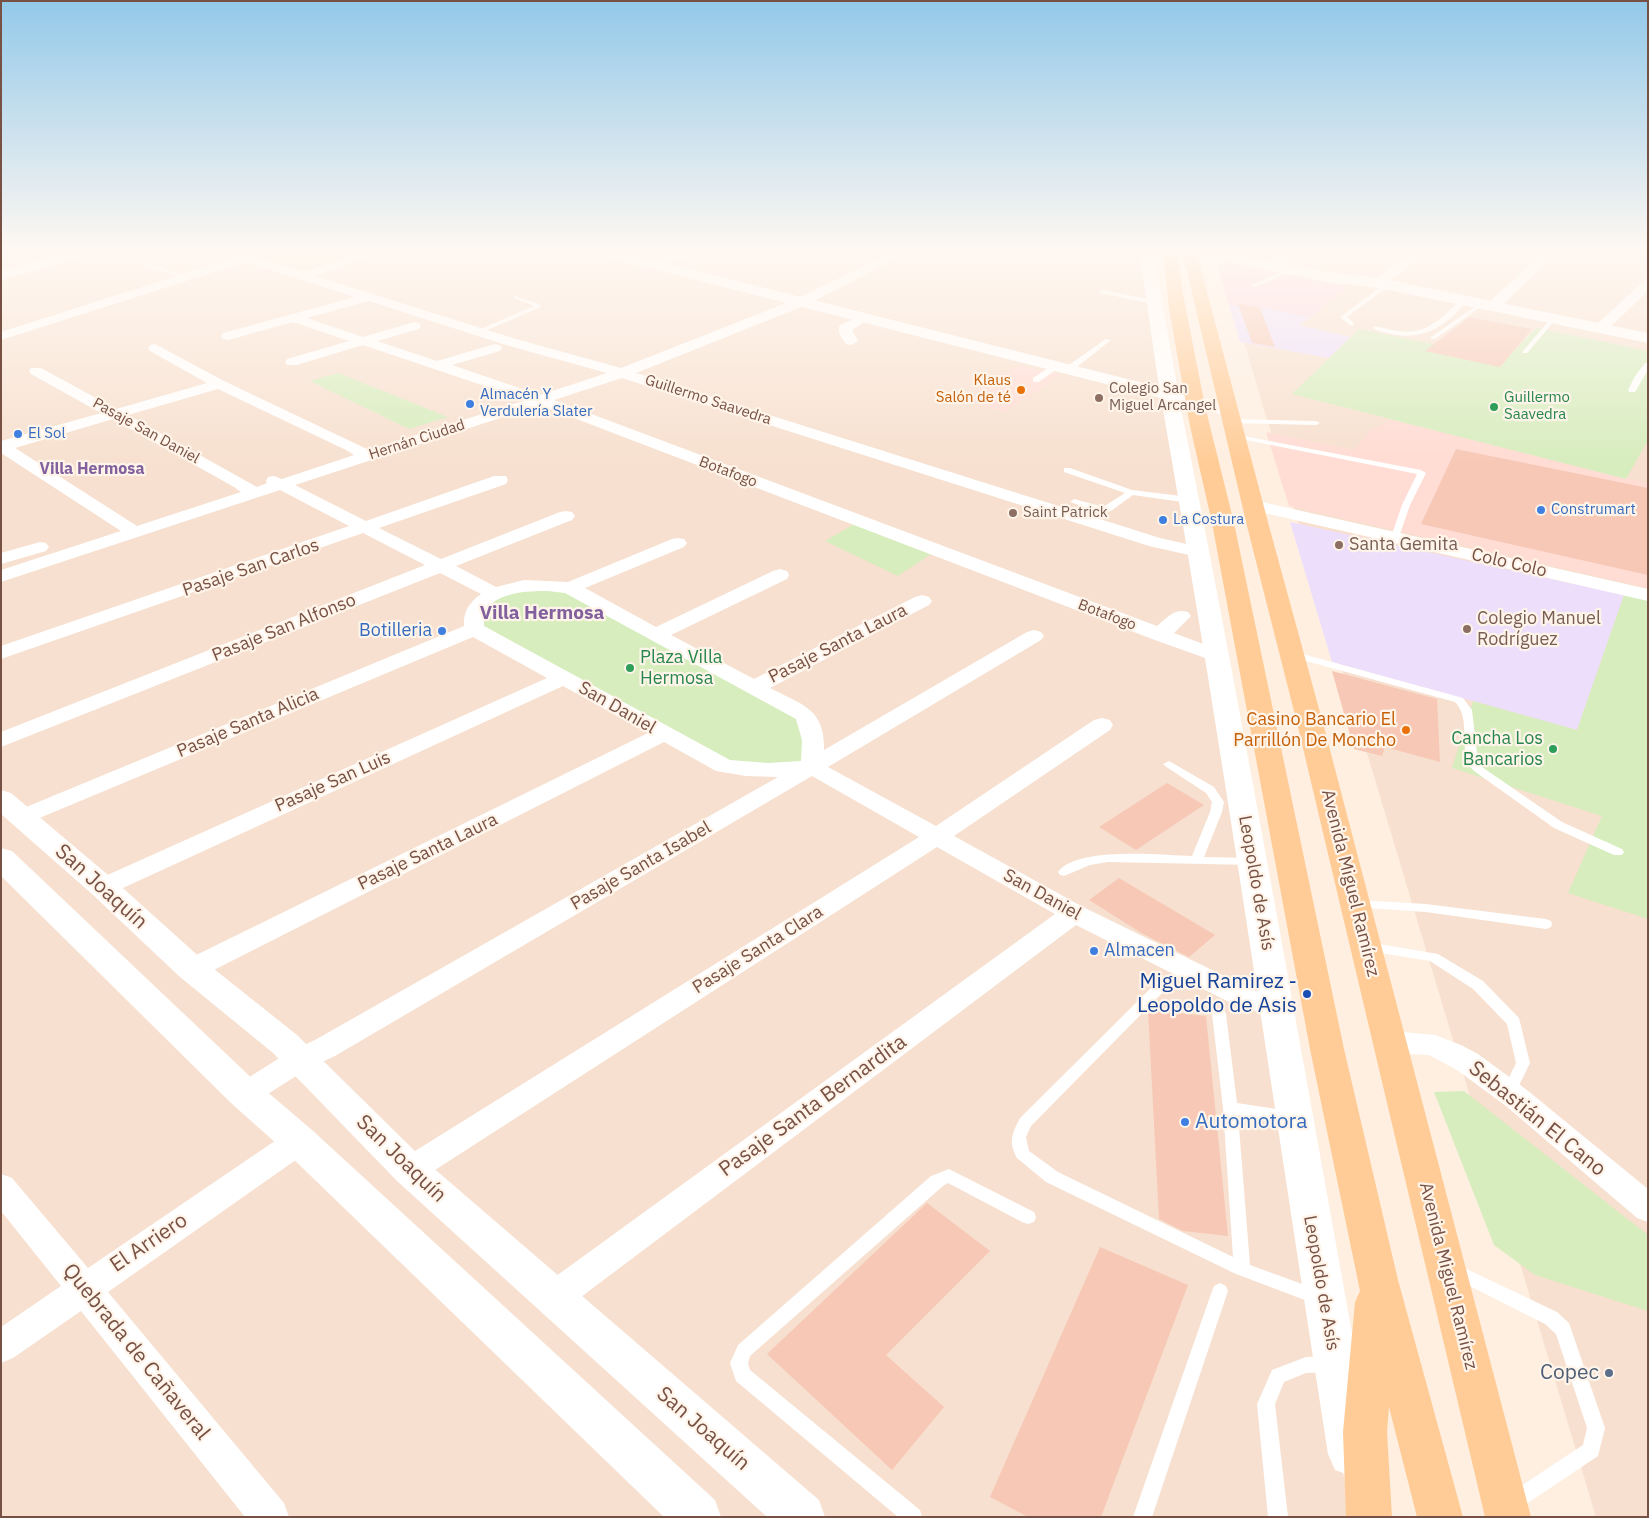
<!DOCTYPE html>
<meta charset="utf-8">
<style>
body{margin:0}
#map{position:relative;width:1649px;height:1518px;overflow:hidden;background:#feefe1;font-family:"IBM Plex Sans",sans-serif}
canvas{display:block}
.frame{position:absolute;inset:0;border:2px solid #785145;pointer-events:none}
</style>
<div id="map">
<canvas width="1649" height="1518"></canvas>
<div class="frame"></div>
</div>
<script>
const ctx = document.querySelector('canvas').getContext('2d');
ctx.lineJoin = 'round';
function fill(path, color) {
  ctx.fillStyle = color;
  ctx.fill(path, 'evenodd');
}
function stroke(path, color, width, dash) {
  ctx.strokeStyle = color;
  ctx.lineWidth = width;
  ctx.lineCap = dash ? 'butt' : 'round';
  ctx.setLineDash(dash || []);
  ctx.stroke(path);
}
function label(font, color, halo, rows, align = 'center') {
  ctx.font = font + ' "IBM Plex Sans",sans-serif';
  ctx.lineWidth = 4.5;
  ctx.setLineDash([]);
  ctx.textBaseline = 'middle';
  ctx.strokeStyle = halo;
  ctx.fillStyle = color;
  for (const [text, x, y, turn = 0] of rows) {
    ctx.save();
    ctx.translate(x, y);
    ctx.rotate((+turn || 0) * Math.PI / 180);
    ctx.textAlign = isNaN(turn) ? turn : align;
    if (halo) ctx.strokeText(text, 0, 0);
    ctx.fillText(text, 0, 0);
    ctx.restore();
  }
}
fill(new Path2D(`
 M1,250H1140L1337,1450L1354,1517H1Z
 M1221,250H1648V1517H1596L1222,269Z`), '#f7e0cf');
fill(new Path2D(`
 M417,250H468L489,256L467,264Z
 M1019,365L1061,375L1004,412L962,399Z
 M1390,420L1648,483V588L1289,506L1266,432L1355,450L1369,431Z`), '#ffdcd4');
fill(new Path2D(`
 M1229,305L1256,306L1310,317L1299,325L1351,337L1329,358L1240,342Z
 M1290,522L1624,595L1577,730L1332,662Z`), '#eddefb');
fill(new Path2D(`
 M1232,263L1348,288L1310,317L1256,306L1229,305L1217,265Z`), '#fdd3de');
fill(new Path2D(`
 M235,250H374L307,272Z
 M1536,328L1648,351V440L1626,479L1292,394L1359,329L1506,359Z
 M338,373L448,417L409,429L310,381Z
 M858,522L934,552L898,576L825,541Z
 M570,588L805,715L812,767L724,766L474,629L482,602L496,594Z
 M1624,595L1648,601V919L1568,893L1602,816L1452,768L1473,701L1577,730Z
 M1464,1091L1648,1235V1311L1535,1275L1494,1245L1434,1092Z`), '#d7edbe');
fill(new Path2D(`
 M1238,303L1260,308L1275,347L1252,343Z
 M1470,317L1532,329L1500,367L1425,351Z
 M1456,449L1648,488V575L1421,524Z
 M1332,671L1437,699L1440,762L1385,747L1382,756L1354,749Z
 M1167,783L1204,805L1136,850L1099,827Z
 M1119,878L1215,935L1189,957L1143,934L1089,900Z
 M1148,1010L1206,1016L1228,1236L1183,1231L1159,1219Z
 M927,1203L990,1251L886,1355L944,1407L892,1470L767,1354Z
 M1100,1247L1188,1285L1101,1517H1028L990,1497Z`), '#f7c8b6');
fill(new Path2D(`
 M632,250H642L623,258L618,257Z
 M144,264H148L190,277L185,278L144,266Z
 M1290,268L1293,270L1292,271L1255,287L1250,286Z
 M1385,284L1390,285L1347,317L1354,323V325H1350L1341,318V316Z
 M1102,290L1154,300L1157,302L1154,304L1100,293L1099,292Z
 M514,296L539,304L541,307L480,333H476V331L534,306L514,298Z
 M1464,298L1467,300C1447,326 1424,341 1390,334C1384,332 1377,331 1372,328L1375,326C1408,334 1419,337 1447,313C1452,309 1458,301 1464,298Z
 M1480,303L1485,304L1435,339H1431V337Z
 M1552,317L1557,318L1527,353H1523V351Z
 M1106,339L1111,340L1072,371H1066V367Z
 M1645,363H1648V370L1635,392H1629L1628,390L1635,376Z
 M1054,364L1061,366L1039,382H1033V378Z
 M1229,419L1316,421L1320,423L1316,425L1232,423L1228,421Z
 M1233,434L1421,470L1426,473L1410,505L1399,537L1395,540L1391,537L1402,505L1417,474L1236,438L1232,436Z
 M1064,468H1070L1132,490L1189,497L1193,500L1189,503L1133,495L1111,511L1103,513L1070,502L1074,499L1103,507L1125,493L1064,472Z
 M1292,651L1463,698L1472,710L1478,762L1482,767L1562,822L1622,849L1624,852L1622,855H1614L1554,828L1474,771C1456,753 1473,720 1455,702L1288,656L1287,654Z
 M1169,761L1214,787L1224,802L1222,812L1204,857L1250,858L1256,862L1254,865L1108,862L1090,865L1064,876L1060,875L1058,872C1076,846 1162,855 1192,856L1210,812L1212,802L1206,793L1165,766L1163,764Z
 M1356,900L1426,904L1546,919L1551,921L1552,924L1551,927L1546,929L1426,912L1351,907L1350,904L1351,901Z
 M1367,942L1438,954L1483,981L1519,1018L1530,1063L1514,1096L1509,1098L1504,1096L1502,1092L1516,1063L1507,1024L1473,989L1430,961L1362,950L1360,947L1362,944Z
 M1165,977L1170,979L1172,982L1170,985L1031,1126L1026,1137L1029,1151L1058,1172L1233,1257L1223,1108L1212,1014L1214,1010L1219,1009L1224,1010L1226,1014L1237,1103L1290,1111L1295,1113L1297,1117L1295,1121L1290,1123L1238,1115L1250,1265L1324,1292L1326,1297L1324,1302L1318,1305L1236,1274L1046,1182L1017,1158C1008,1141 1012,1134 1020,1118L1160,979Z
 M949,1169L1034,1212L1036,1217L1034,1222L1028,1224L1022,1222L948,1183L943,1186L750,1356L748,1363L750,1370L920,1510L922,1517H898L736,1381L730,1363L738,1345L931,1176Z
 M1456,1264L1557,1312L1569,1323L1605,1428L1598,1456L1513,1513L1506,1510L1503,1503L1506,1496L1583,1445L1587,1428L1556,1334L1545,1324L1450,1276L1448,1271L1450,1266Z
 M1220,1283L1226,1286L1228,1291L1152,1517H1133L1212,1291L1214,1286Z
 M1328,1356L1334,1358L1337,1364L1334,1370L1328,1372L1306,1373L1284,1382L1275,1404L1288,1517H1268L1257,1404L1272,1370L1306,1357Z`), '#fff');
fill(new Path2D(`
 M49,250H67L77,256L71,260Z
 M213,250H233L302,272L370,250H389L315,276L516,339L621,368L796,299L897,250H913L806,305L636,373L1160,538L1204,548L1207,552L1204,556L1198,557L1149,546L622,378L554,400L1157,626C1167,618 1174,608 1188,612L1191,616L1174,633L1222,651L1225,655L1222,659L1215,661L1208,659L1152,639L540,405L295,485L366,521L494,476H506L508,480L506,484L379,528L441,559L560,512L566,511L572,512L575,516L572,520L456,566L496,587L524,580L568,582L672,539L678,538L684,539L687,543L684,547L585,588L656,627L773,571L780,569L787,571L789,575L787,579L671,635L754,679L915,597L922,595L929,597L932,601L929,605L770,688C802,705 825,708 824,750L1027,632L1034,630L1041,632L1044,636L1041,640L828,767L936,826L1094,720L1102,718L1110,720L1113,725L1110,730L954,836L1083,907L1253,990L1288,1001L1292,1008L1288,1015L1278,1018L1233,1004L1076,925L565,1309L553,1313L541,1309L536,1298L541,1287L1055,914L937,847L421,1179L410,1183L399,1179L394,1170L399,1161L919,837L812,776L335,1056L309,1068L255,1102L245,1106L235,1102L230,1094L235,1086L289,1052L315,1040L778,777L746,776L716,771L664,742L202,976L192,979L182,976L179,969L182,962L648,733L563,686L112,893L103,895L94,893L90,887L94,881L547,678L473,637L30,822L22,825L14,822L10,817L14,812L464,626C463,611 469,603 481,594L440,573L1,747V732L425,565L363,533L1,659V646L349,526L280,490L1,582V570L121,531L1,453V441L101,413L31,374L29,371L31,368H41L116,409L207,383L150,351L148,348L150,345L155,344L224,381L369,450L526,400L363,345L297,365H287L285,362L287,359L349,341L293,322L228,340L223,339L221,336L223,333L355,297L246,262L1,340V332L233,258ZM369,301L506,345L607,373L540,395L452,365L500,351L502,348L500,345L495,344L437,361L377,341L419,329L421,326L419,323L414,322L363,337L307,318ZM218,389L346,450L354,455L282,479L274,476L268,477L266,481L267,483L257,487L128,415ZM113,419L234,487L241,492L137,526L15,448ZM548,591L565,593L796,719L802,740L801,761L768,763L730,760L484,626V612C497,592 526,591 548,591Z
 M683,250H700L660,269L656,270L650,266L652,263Z
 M1285,250H1300L1281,264H1273L1271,261Z
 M1415,250H1429L1383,286H1375L1373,283L1375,280Z
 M1547,250H1560L1498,309H1488L1486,306L1488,303Z
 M1648,280V291L1606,331H1596L1594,328L1596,325L1644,281Z
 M864,314L871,318L852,330L858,341L851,345L846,344C842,338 836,332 840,325Z
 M1253,500L1648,589V601L1247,509L1244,505L1247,501Z
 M40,542L46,543L49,547L46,551L1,564V553Z
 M1390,1031L1435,1035L1461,1045L1478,1054L1527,1090L1648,1189V1222L1637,1218L1506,1106L1457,1070L1429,1055L1390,1053L1380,1050L1376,1042L1380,1034Z
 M299,1129L310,1132L314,1141L310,1150L108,1292L284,1503L289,1517H245L81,1311L13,1358L1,1363V1327L61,1286L1,1211V1174L12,1178L88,1268L288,1132Z`), '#fff');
fill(new Path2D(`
 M74,250H98L96,253L1,280V271Z
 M588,250H614L1159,387L1139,250H1153L1178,392L1236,406L1238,410L1236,414L1229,416L1180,403C1250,752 1310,1104 1374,1454L1367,1470L1351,1476L1335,1470L1328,1454C1273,1102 1223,749 1161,398L590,253Z
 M1183,250H1215L1328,272L1379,278L1648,333V343L1379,288L1328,282L1190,254Z
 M1,790L11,793L114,880L204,961L297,1035L423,1159L819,1500L825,1517H767L397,1181L273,1053L180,977L92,894L1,814Z
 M1,848L12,851L258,1084L312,1130L715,1500L721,1517H664L286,1152L232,1104L1,876Z`), '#fff');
fill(new Path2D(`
 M1163,250H1177L1183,294L1205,406L1234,523L1344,1049L1398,1280L1463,1517H1417L1389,1407L1387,1432L1392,1517H1346L1343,1432L1355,1302L1360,1291L1310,1049L1212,523L1190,426L1169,309Z
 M1182,250H1196L1269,526L1324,727L1531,1517H1485L1298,727L1247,526Z`), '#ffcc97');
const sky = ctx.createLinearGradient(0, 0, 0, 463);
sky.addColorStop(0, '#93c9e9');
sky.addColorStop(0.54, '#fff8f2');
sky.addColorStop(1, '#fff8f200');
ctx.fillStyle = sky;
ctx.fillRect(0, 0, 1649, 463);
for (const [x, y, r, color] of [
 [1021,390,5,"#e8710a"],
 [1099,398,5,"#8d6e63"],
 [470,404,5,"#3f7fe0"],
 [1494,407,5,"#2e9e5b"],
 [18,434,5,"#3f7fe0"],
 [1541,510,5,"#3f7fe0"],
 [1013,513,5,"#8d6e63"],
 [1163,520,5,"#3f7fe0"],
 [1339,545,5,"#8d6e63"],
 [1467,629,5,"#8d6e63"],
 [442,631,5,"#3f7fe0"],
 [630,668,5,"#2e9e5b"],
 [1406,730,5,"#e8710a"],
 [1553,749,5,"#2e9e5b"],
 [1094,951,5,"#3f7fe0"],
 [1307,994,5,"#1a4fb4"],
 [1185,1122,5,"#3f7fe0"],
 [1609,1373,5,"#5c6f8a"]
]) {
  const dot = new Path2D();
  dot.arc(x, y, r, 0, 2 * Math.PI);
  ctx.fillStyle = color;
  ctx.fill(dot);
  stroke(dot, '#fff4e9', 2);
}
label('15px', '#c56008', '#fff4e9', [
 ["Klaus",1011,381],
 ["Salón de té",1011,398]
], 'right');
label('15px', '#785e54', '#fff4e9', [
 ["Colegio San",1109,389],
 ["Miguel Arcangel",1109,406],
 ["Saint Patrick",1023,513]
], 'left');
label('15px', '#366cbe', '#fff4e9', [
 ["Almacén Y",480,395],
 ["Verdulería Slater",480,412],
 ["El Sol",28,434],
 ["Construmart",1551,510],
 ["La Costura",1173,520]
], 'left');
label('15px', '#27864d', '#fff4e9', [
 ["Guillermo",1504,398],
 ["Saavedra",1504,415]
], 'left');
label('15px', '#785145', '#fff4e9', [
 ["Guillermo Saavedra",708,400,18],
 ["Pasaje San Daniel",146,431,29],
 ["Hernán Ciudad",417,440,-18],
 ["Botafogo",728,472,21],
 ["Botafogo",1107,615,21]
]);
label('bold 16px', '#81609d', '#fff4e9', [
 ["Villa Hermosa",92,469]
]);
label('18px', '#785e54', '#fff4e9', [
 ["Santa Gemita",1349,545],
 ["Colegio Manuel",1477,619],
 ["Rodríguez",1477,640]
], 'left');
label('18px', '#785145', '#fff4e9', [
 ["Colo Colo",1509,563,13],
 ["Pasaje San Carlos",251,568,-19],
 ["Pasaje San Alfonso",284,628,-22],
 ["Pasaje Santa Laura",838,644,-27],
 ["San Daniel",617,708,30],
 ["Pasaje Santa Alicia",248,723,-23],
 ["Pasaje San Luis",333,782,-24],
 ["Pasaje Santa Laura",428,852,-26],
 ["Pasaje Santa Isabel",641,866,-30],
 ["Leopoldo de Asís",1256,883,80],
 ["Avenida Miguel Ramírez",1350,883,76],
 ["San Daniel",1042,895,29],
 ["Pasaje Santa Clara",758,950,-32],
 ["Avenida Miguel Ramírez",1448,1276,76],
 ["Leopoldo de Asís",1321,1283,80]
]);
label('18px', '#366cbe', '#fff4e9', [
 ["Botilleria",432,631],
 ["Almacen",1104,951,"left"]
], 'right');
label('18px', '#27864d', '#fff4e9', [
 ["Plaza Villa",640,658],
 ["Hermosa",640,679],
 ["Cancha Los",1543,739,"right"],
 ["Bancarios",1543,760,"right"]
], 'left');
label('18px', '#c56008', '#fff4e9', [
 ["Casino Bancario El",1396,720],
 ["Parrillón De Moncho",1396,741]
], 'right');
label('bold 19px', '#81609d', '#fff4e9', [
 ["Villa Hermosa",542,614]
]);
label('21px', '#785145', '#fff4e9', [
 ["San Joaquín",101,887,42],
 ["Pasaje Santa Bernardita",813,1106,-36],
 ["Sebastián El Cano",1537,1119,39],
 ["San Joaquín",401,1159,44],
 ["El Arriero",149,1243,-34],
 ["Quebrada de Cañaveral",136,1352,51],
 ["San Joaquín",703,1429,41]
]);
label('21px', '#164399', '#fff4e9', [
 ["Miguel Ramirez -",1297,982],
 ["Leopoldo de Asis",1297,1006]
], 'right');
label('21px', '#366cbe', '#fff4e9', [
 ["Automotora",1195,1122]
], 'left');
label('21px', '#4e5e75', '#fff4e9', [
 ["Copec",1599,1373]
], 'right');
</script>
